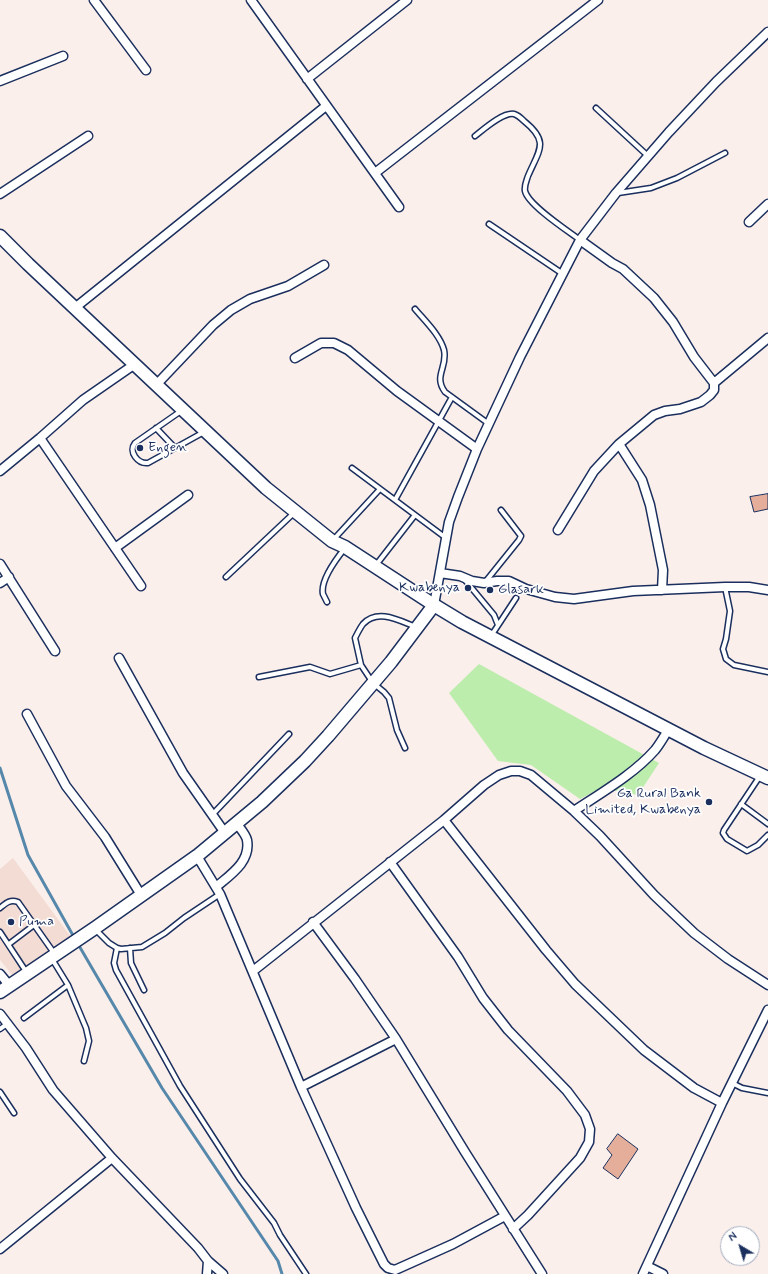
<!DOCTYPE html>
<style>
body{margin:0}
#map{position:relative;width:768px;height:1274px;overflow:hidden;background:#faefeb;font-family:Mynerve,sans-serif}
canvas{display:block}
.north{position:absolute;left:720px;top:1226px;width:40px;height:40px;box-sizing:border-box;background:#fff;border:1px solid #a4acbf;border-radius:50%;rotate:322deg;font-size:11px;font-weight:700;line-height:16px;text-align:center;color:#1b2f5e}
.north::after{content:'';display:block;margin:auto;width:14px;height:18px;background:#1b2f5e;clip-path:polygon(50% 0,100% 100%,50% 72%,0 100%)}
</style>
<div id="map">
<canvas width="768" height="1274"></canvas>
<div class="north">N</div>
</div>
<script>
const ctx = document.querySelector('canvas').getContext('2d');
ctx.lineJoin = 'round';
function fill(path, color) {
  ctx.fillStyle = color;
  ctx.fill(path, 'evenodd');
}
function stroke(path, color, width, dash) {
  ctx.strokeStyle = color;
  ctx.lineWidth = width;
  ctx.lineCap = dash ? 'butt' : 'round';
  ctx.setLineDash(dash || []);
  ctx.stroke(path);
}
function label(font, color, halo, rows, align = 'center') {
  ctx.font = font + ' Mynerve,sans-serif';
  ctx.lineWidth = 3.5;
  ctx.setLineDash([]);
  ctx.textBaseline = 'middle';
  ctx.strokeStyle = halo;
  ctx.fillStyle = color;
  for (const [text, x, y, turn = 0] of rows) {
    ctx.save();
    ctx.translate(x, y);
    ctx.rotate((+turn || 0) * Math.PI / 180);
    ctx.textAlign = isNaN(turn) ? turn : align;
    if (halo) ctx.strokeText(text, 0, 0);
    ctx.fillText(text, 0, 0);
    ctx.restore();
  }
}
fill(new Path2D(`
 M13,858L71,937L13,976L0,960V869Z`), '#f3dcd3');
fill(new Path2D(`
 M479,664L659,763L638,795L601,788L580,799L531,765L498,761L449,693Z`), '#bcedac');
stroke(new Path2D(`
 M0,768L28,855L75,939
 M78,944L162,1088L278,1261L282,1274`), '#5688ab', 3);
const building = new Path2D(`
 M768,494V509L754,512L750,497Z
 M618,1134L638,1149L618,1179L603,1168L612,1155L607,1149Z`);
fill(building, '#e4ae9a');
stroke(building, '#1b2f5e', 1);
const service = new Path2D(`
 M596,108L648,156
 M475,136C484,129 503,112 514,114C518,115 521,118 524,121C550,142 539,150 528,176C526,182 524,186 525,191C528,205 568,231 580,240
 M618,193L651,188L677,178L725,153
 M489,224L563,274
 M415,309C425,321 440,335 444,350C448,367 433,376 445,392L489,424
 M181,411L135,443C128,452 138,464 148,463L204,432
 M156,428L175,448
 M352,468L446,538
 M395,500L452,397
 M334,539L380,489
 M376,565L415,515
 M226,577L295,512
 M465,580L494,615L498,625
 M486,581L519,540L521,536L501,510
 M725,587L730,611L726,639L723,649L726,659L734,665L768,672
 M327,602C326,600 324,596 323,594C320,580 337,558 345,548
 M491,636L516,598
 M259,677L310,667L330,674L361,665
 M405,748L397,730L389,698L384,692L373,683L361,665L355,638C357,634 360,628 363,624C378,608 400,621 416,627
 M760,776L724,830L723,833L727,839L747,851L758,845L768,835
 M741,804L768,824
 M212,815L289,734
 M0,908C6,903 10,899 18,902L54,953
 M96,930L109,943L117,948L121,949L142,947L165,933L184,918L220,894
 M0,932L27,973
 M9,944L34,925
 M117,948L114,963L116,970L180,1086L240,1179L274,1223L280,1235L306,1274
 M130,948L131,963L144,990
 M52,959L68,985L86,1028L89,1041L84,1061
 M24,1018L68,985
 M0,1029L7,1024
 M732,1083L742,1088L768,1093
 M0,1092L14,1113`);
const minor = new Path2D(`
 M94,0L146,70
 M251,0L399,207
 M307,79L407,0
 M0,81L63,56
 M375,173L598,0
 M0,194L88,136
 M749,222L768,204
 M580,240L612,263L623,269L654,298L673,322L694,357L714,383
 M76,307L326,106
 M295,358L321,343H334L348,350L397,391L477,449
 M157,384L213,325L231,310L250,299L288,286L324,265
 M40,438L141,586
 M619,444L642,480L650,505L663,570L662,590
 M0,471L40,438L83,400L135,364
 M558,530L594,471L619,444L654,415L665,411L680,409L701,402L710,395L714,390V383L768,338
 M115,548L188,495
 M0,564L55,651
 M440,573L460,576L472,581L484,583L497,581H509L526,589L555,597L574,599L633,591L725,587H749L768,590
 M0,583L9,577
 M434,605L449,522L458,497L477,449L520,357L580,240L616,193L669,132L716,82L768,32
 M119,658L183,773L225,833
 M27,714L66,786L105,837L141,895
 M574,811C601,793 634,774 655,750C660,744 664,736 669,729
 M444,820L546,950L575,984L644,1050L694,1088L722,1103
 M197,856L220,894L301,1087L356,1208L384,1264L388,1268L395,1270L453,1244L505,1216
 M390,862L458,957L483,998L508,1030L567,1091L585,1115L590,1129L589,1142L580,1158L528,1215L513,1229
 M216,887C230,875 251,862 247,840C246,835 240,828 237,824
 M313,922L355,979L396,1039L465,1152L542,1274
 M253,971L444,820L484,785L499,775L511,771H520L531,775L574,811L600,836L654,895L694,933L728,959L768,985
 M0,974L9,985
 M0,1014L26,1048L53,1090L112,1158L198,1248L208,1261L223,1274
 M301,1087L396,1039
 M0,1249L112,1158
 M647,1266L663,1274
 M207,1274L208,1261
 M643,1274L722,1103L768,1010`);
const secondary = new Path2D(`
 M0,236L28,264L266,488L332,541L345,547L434,605L462,622L704,748L768,778
 M0,992L95,928L197,856L262,802L305,761L328,736L391,662L434,605`);
stroke(service, '#1b2f5e', 7);
stroke(minor, '#1b2f5e', 11);
stroke(secondary, '#1b2f5e', 15);
stroke(service, '#fff', 4);
stroke(minor, '#fff', 8);
stroke(secondary, '#fff', 12);
for (const [x, y, r, color] of [
 [140,448,4,"#1b2f5e"],
 [468,588,4,"#1b2f5e"],
 [490,590,4,"#1b2f5e"],
 [709,802,4,"#1b2f5e"],
 [11,922,4,"#1b2f5e"]
]) {
  const dot = new Path2D();
  dot.arc(x, y, r, 0, 2 * Math.PI);
  ctx.fillStyle = color;
  ctx.fill(dot);
  stroke(dot, '#fff', 1.5);
}
label('14px', '#1b2f5e', '#fff', [
 ["Engen",148,448],
 ["Kwabenya",460,588,"right"],
 ["Glasark",498,590],
 ["Ga Rural Bank",701,794,"right"],
 ["Limited, Kwabenya",701,810,"right"],
 ["Puma",19,922]
], 'left');
</script>
